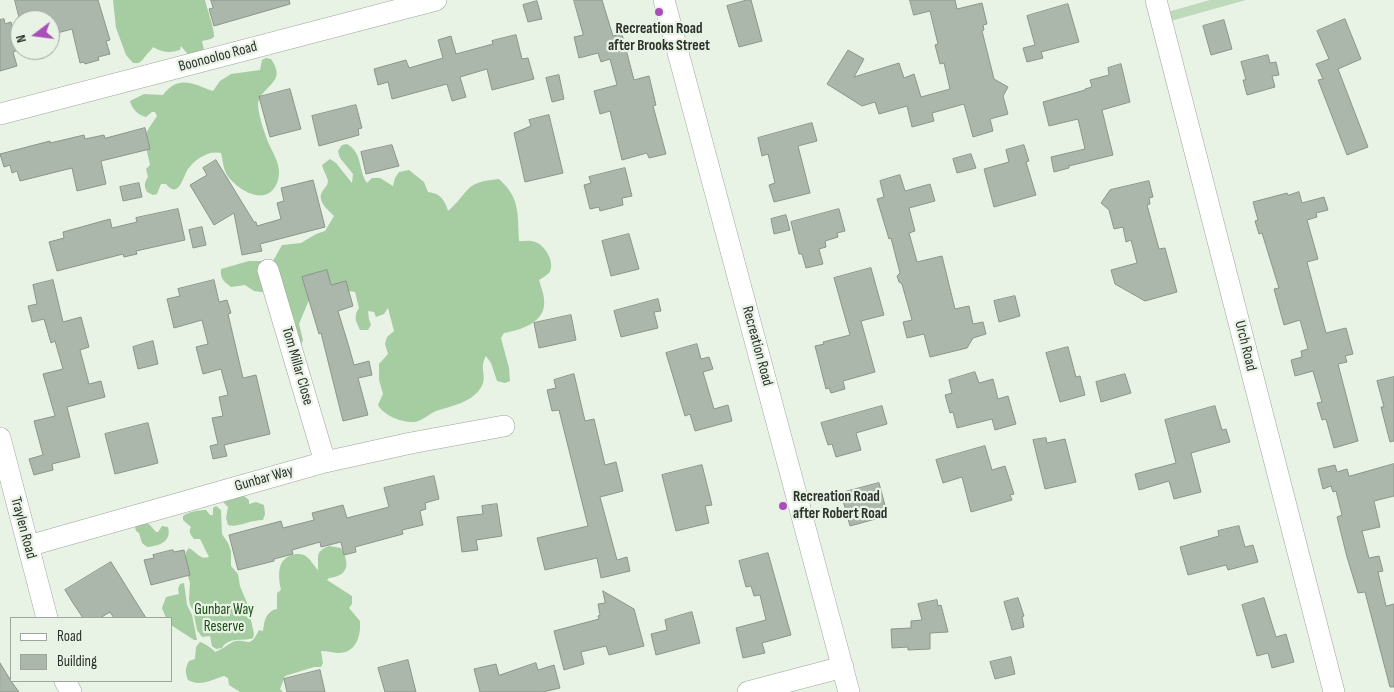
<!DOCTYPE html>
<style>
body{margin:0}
#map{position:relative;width:1394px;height:692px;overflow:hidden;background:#e8f3e6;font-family:"Sofia Sans Condensed",sans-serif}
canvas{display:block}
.legend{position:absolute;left:10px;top:617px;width:162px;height:65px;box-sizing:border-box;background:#e8f3e6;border:1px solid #9da59c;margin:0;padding:6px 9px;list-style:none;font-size:15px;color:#2d312c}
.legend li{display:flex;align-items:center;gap:10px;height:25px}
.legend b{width:25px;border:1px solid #9da59c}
.north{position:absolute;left:10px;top:10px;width:50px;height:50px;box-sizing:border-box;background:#e8f3e6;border:1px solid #9da59c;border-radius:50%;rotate:255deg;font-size:14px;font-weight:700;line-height:20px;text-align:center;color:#2d312c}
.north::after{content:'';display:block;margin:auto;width:18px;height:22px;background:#aa4fba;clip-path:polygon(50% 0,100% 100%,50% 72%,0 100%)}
</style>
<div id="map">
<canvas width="1394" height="692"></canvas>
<ul class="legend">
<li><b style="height:6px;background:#fff"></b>Road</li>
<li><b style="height:14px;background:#acb7ab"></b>Building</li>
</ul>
<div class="north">N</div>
</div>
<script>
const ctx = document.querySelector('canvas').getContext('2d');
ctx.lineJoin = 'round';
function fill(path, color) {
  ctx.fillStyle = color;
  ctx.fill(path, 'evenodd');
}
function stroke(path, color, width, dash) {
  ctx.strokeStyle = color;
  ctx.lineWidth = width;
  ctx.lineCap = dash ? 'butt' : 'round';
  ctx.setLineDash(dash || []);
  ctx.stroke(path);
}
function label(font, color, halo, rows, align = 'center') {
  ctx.font = font + ' "Sofia Sans Condensed",sans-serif';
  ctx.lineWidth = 4.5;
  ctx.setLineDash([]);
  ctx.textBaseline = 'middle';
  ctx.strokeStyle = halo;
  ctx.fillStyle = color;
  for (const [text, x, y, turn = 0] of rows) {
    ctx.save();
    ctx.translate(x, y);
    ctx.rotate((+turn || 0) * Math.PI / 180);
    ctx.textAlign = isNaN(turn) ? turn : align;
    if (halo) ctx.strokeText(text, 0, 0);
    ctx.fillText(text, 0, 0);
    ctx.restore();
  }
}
fill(new Path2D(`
 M1210,0H1246L1167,22L1164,13Z`), '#bedaba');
fill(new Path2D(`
 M113,0H205C207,9 215,30 214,37L211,39L202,41L204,50L190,57L181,46L180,50C170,53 163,53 153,47C152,49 150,51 148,53C142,59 143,64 133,63L126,55L116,28Z
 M266,58L271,59C273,62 275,65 276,69C281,83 259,90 258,104C258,114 265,135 269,144C274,155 282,167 278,180C269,209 238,191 227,175C223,168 223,161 221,153C209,150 195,159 188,169C183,176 179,200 166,184H161L157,194L153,195L147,192C144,186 144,183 148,177L146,169L150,165L146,147L147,131L157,116L155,112H152L146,117C138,115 132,109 130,101L144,94L163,95C178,74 194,84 213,91L220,81L231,74L260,70L262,60Z
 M347,144C363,153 358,170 367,183L372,178H380L393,186L395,178L399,172L409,170L424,182L428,192C440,193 445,200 448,211C471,191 463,182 499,179C521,199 517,214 519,241C524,241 531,240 535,242C545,245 556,263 549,273C546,276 542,278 539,280C541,287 544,294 544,300C547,322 521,330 504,333L501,338L509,368L510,381L505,383L497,381L491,363L486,356C478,369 489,377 480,389C470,403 451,406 436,411C429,414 422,421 415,422C403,423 384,416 378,405L383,394L379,380V364L388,354L385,344L387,337L394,331L388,308L384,314L376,317L374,312L368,311L369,319L371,325L368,330H360C356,322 353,316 359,308L355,292L337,289L327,281L312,293L301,319L299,324L303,340L301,345L270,293L254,291L245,285L231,287C223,281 220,278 221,269L249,261H273L282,245L301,243L316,234L325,231L334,216C328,210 317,201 322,192C324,188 328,186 328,181C327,176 323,170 322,165L330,159L336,163L352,183L353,174L340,158L338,151L342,145Z
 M244,496L249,500V504L256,502L264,505L265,514L263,520C250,520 237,528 228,525L226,518L228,507L223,502Z
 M216,506L221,510L222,534L228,543L231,551V566L238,574L240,586L247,603L244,614L251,620L254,634L253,638C242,642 229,636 222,648L216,649L212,646L210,636L202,637L197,630L193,610L190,605L189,599L190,583L187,573L186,559V552L189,548C197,552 199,560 209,557L200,539H194C191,535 188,532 191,527L183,520V516C187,512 200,510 206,510L210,515H213V508Z
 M144,522L149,524L156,532H158L162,526L168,527C172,542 159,546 147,547L142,543L139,533L136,531L135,527Z
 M329,546L341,548C350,563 349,576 329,578L327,580L352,596V604L349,608L360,621C361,636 356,654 337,653C331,652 327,651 321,651L323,663L321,667H314L285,676L280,689L283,692H240L229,685L228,678L224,676C211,680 200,687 188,680C185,673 185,668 189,661L195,659L196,647L200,642C204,643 213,649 215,652C221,650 227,645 233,642C247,637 249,651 259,630L263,631C264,621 266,611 277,609V593L281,590C278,576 276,557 296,554C300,554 304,554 307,557C311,560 314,566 318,570C319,557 314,552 329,546Z
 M184,583L187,605L192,615L197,640H194L171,625V618H166L162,608L166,597L179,594L178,589L180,584Z`), '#a6cca1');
const building = new Path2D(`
 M15,0H98L110,40L106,41L110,54L98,57L99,60L85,64L84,62L80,63L72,29L50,35V20H20Z
 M211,0H289L290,4L214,26L209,9L213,8Z
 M574,0H602L613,36L622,34L634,80L649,76L656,105L653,106L666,154L649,158L647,153L622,160L610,111L600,114L594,91L617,85L610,59L601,62L598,53L579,58L574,37L583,35Z
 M747,0H751L762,41L739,47L727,6Z
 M910,0H955L957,9L982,3L987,24L983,25L984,30L982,31L994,79L1008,87L1003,96L1008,114L990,119L993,131L973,137L964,104L932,113L934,121L912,127L907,106L879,114L875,102L862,106L827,84L848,50L864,59L854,77L899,63L904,78L914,74L921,97L950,89L944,63L940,64L935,45L938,44L930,11L914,15Z
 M537,1L542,19L528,22L523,5Z
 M1068,4L1079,42L1041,52L1043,58L1027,62L1023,48L1035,45L1027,16Z
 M4,19L5,24L11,22L18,50L13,52L17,66L0,71V20Z
 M1345,19L1361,59L1338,69L1368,147L1347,155L1318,80L1323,79L1316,64L1329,59L1317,31Z
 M1224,20L1232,49L1211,55L1203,26Z
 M516,35L522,59L528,58L534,79L492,90L487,69L460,77L466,97L452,101L447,84L392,99L388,82L378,85L374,69L406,60L409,68L443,58L438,40L451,36L456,54L493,44L492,41Z
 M1268,55L1270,63L1276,62L1279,75L1272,76L1275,87L1247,95L1243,80H1246L1241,62Z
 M1121,64L1130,102L1102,110L1113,155L1069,166V168L1054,172L1051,157L1085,149L1078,119L1049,126L1043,102L1085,90V89L1092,87L1090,80L1109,75L1108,68Z
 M559,75L564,99L552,102L546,78Z
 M290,89L301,129L270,137L259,97Z
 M356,105L362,128L358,129L359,135L319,146L312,116Z
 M549,115L563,173L525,182L514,133L531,126L529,120Z
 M812,123L817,141L798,146L810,193L774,202L769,185L775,183L768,154L762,156L758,138Z
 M145,128L150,149L101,161L106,184L77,191L72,168L20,181L17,171L12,173L10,165L4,167L0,154L50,141V143L84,135L85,139L104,135L105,138Z
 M392,145L399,166L366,174L361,152Z
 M1024,145L1029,161L1026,162L1036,195L994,207L984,169L1009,162L1006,150Z
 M971,154L976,168L957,173L953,159Z
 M216,160L254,222H256L257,226L281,219L277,203L284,201L281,188L313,180L325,227L260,244L262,251L242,255L234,213L214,225L190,185L207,175L203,168Z
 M625,168L632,196L622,198L623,205L600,211L599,207L590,209L584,185L591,183L589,177Z
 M900,175L905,191L930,184L935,201L909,208L915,231L909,233L917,262L942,256L955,309L969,306L973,324L983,322L986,334L973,338L967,348L930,357L924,334L907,338L903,322L912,320L902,284L899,282L897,276L900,273L891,238L889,239L877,199L884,197L880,181Z
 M1149,181L1153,197L1149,198L1150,204L1147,205L1159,249L1165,248L1177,292L1145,301L1115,284L1111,270L1137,263L1131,240L1126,242L1123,227L1114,229L1109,210L1101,203L1110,190Z
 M139,183L142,197L123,201L120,187Z
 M1299,192L1302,203L1324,197L1328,210L1316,213L1317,217L1307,220L1318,259L1307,262L1326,333L1346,328L1353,354L1345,356L1347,362L1338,364L1358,441L1334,448L1326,419L1322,420L1317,403L1322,402L1313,371L1295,376L1291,360L1302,357L1301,351L1308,349L1300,320L1284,325L1274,289L1279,288L1262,233L1259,234L1255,221L1258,220L1253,202L1287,193L1288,195Z
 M178,209L185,240L136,251L137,254L124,257L123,254L57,271L49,242L64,238L63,232L110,219L112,228L137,222L136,218Z
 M839,209L845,231L837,233L838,237L825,241L826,247L819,249L823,264L806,268L802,254H799L791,222Z
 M786,215L790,230L774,234L771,219Z
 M202,227L206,245L193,248L189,230Z
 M629,234L639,269L611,276L602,241Z
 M871,268L884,315L861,321L875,372L843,381L845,389L831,393L829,388L826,389L815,346L824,344L823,342L850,335L834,278Z
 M327,270L331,285L346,281L353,306L338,311L349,347L354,365L369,361L372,375L358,378L368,415L343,421L321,333L319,334L302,277Z
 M53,280L63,322L81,317L89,347L80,350L89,384L101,381L105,397L67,407L80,457L52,464L53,470L34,475L29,459L43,455L34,421L55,416L43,374L63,369L55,341L51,343L44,319L32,322L28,306L37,304L33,285Z
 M214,280L219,302L227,300L231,313L228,314L243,378L256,375L270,434L224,445L227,456L213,459L210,446L218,444L212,418L223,416L219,397L228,395L221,369L203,374L196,347L208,344L202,320L174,328L167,299L180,296L178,289Z
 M1015,296L1020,316L999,322L994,301Z
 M658,299L661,311L654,312L658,328L621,337L614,311Z
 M571,315L576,340L539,348L534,323Z
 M153,341L158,364L138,369L133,347Z
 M697,344L701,359L709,357L713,369L703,372L714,409L728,405L732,421L695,431L690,414L685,416L666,353Z
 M1068,347L1076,377L1080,376L1085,395L1060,402L1046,353Z
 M975,372L979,383L993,379L998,399L1008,396L1016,424L995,430L992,419L957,428L953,412L950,413L945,395L952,393L949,380Z
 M574,374L585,421L594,419L605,465L616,462L623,491L600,497L617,560L627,557L630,571L601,578L597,558L545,570L537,538L588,526L559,410L552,411L547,390L556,388L554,380Z
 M1125,374L1131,393L1101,402L1096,382Z
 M1394,377V441L1390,442L1381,407H1384L1377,381Z
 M882,406L887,424L856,433L861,450L836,457L832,444L828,445L821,423Z
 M1215,406L1222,430L1226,429L1230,442L1191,453L1201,492L1174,499L1169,481L1139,490L1135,474L1176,463L1165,420Z
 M148,423L158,463L115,474L105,434Z
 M1046,438L1047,443L1065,439L1076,482L1045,489L1033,440Z
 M985,446L992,470L1005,466L1014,494L1010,495L1012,500L971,512L962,477L943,483L936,460Z
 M1394,464V496L1374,501L1380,527L1362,531L1369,558L1379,556L1383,571L1378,572L1386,606L1394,604V687H1390L1365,592L1358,593L1347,557L1337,517L1342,515L1336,491L1333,492L1331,486L1323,489L1318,469L1335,465L1337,472L1347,469L1349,476Z
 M702,465L712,505L705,506L709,523L676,531L662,475Z
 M434,476L439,499L425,503L426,509L420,511L423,525L402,530L403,534L355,547L356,552L344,555L341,542L321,547L320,542L292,550L293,554L274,559V561L238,570L229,535L281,521L283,528L314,520L312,513L343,505L347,518L389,507L384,488Z
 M879,483L886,509L881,510L883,517L850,526L841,493Z
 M497,504L502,536L476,540L478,550L462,552L457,517L483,514L482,506Z
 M1239,526L1245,547L1253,545L1258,562L1228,570L1226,565L1188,575L1180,547L1219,536L1218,531Z
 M173,550L174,552L184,550L190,575L151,585L144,560L154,558L153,555Z
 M768,553L791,635L762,643L765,653L743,658L736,628L766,620L760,595L754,596L751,586L746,587L739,561Z
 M111,562L146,618H114L110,612L100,618H83L73,603L65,590Z
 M603,591L634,609L644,646L609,655L606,646L581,652L584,664L564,670L554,631L599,619L598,616L600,615L598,604L605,603Z
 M1018,598L1024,616L1022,617L1024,627L1012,630L1004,602Z
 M1264,598L1276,637L1286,634L1294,662L1272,668L1268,653L1257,656L1242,605Z
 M937,600L938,606L941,605L948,632L930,633V649L908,650V647L892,648L891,629L911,628V621L922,620L918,604Z
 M692,612L700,643L656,655L651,634L667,630L665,620Z
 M1011,657L1015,674L995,679L990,662Z
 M408,660L416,692H385L378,668Z
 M0,663L11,681L19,692H0Z
 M536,663L538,670L554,665L560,688L543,692H480L474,669L496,664L499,675Z
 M320,670L325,692H287L284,679Z`);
fill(building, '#acb7ab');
stroke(building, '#8b958a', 1);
const minor = new Path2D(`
 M664,0L849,692
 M1156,0L1334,692
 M0,114L436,0
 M268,270L325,462
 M0,438L47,618
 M28,546L325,462L411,443L504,426
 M65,681L71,692
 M748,692L843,667`);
stroke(minor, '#9ba599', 22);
stroke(minor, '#fff', 21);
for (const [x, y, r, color] of [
 [659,12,5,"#aa4fba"],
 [783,506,5,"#aa4fba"]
]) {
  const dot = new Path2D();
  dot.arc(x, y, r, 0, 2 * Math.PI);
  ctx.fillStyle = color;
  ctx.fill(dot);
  stroke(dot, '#e8f3e6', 2);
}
label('bold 15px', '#2d312c', '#e8f3e6', [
 ["Recreation Road",659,29],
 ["after Brooks Street",659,46],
 ["Recreation Road",793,497,"left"],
 ["after Robert Road",793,514,"left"]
]);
label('15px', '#2d312c', '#e8f3e6', [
 ["Boonooloo Road",218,57,-15],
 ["Recreation Road",757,346,75],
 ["Urch Road",1245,346,76],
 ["Tom Millar Close",297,366,74],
 ["Gunbar Way",264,479,-16],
 ["Traylen Road",23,528,75]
]);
label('15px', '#194c12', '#e8f3e6', [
 ["Gunbar Way",224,610],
 ["Reserve",224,627]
]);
</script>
